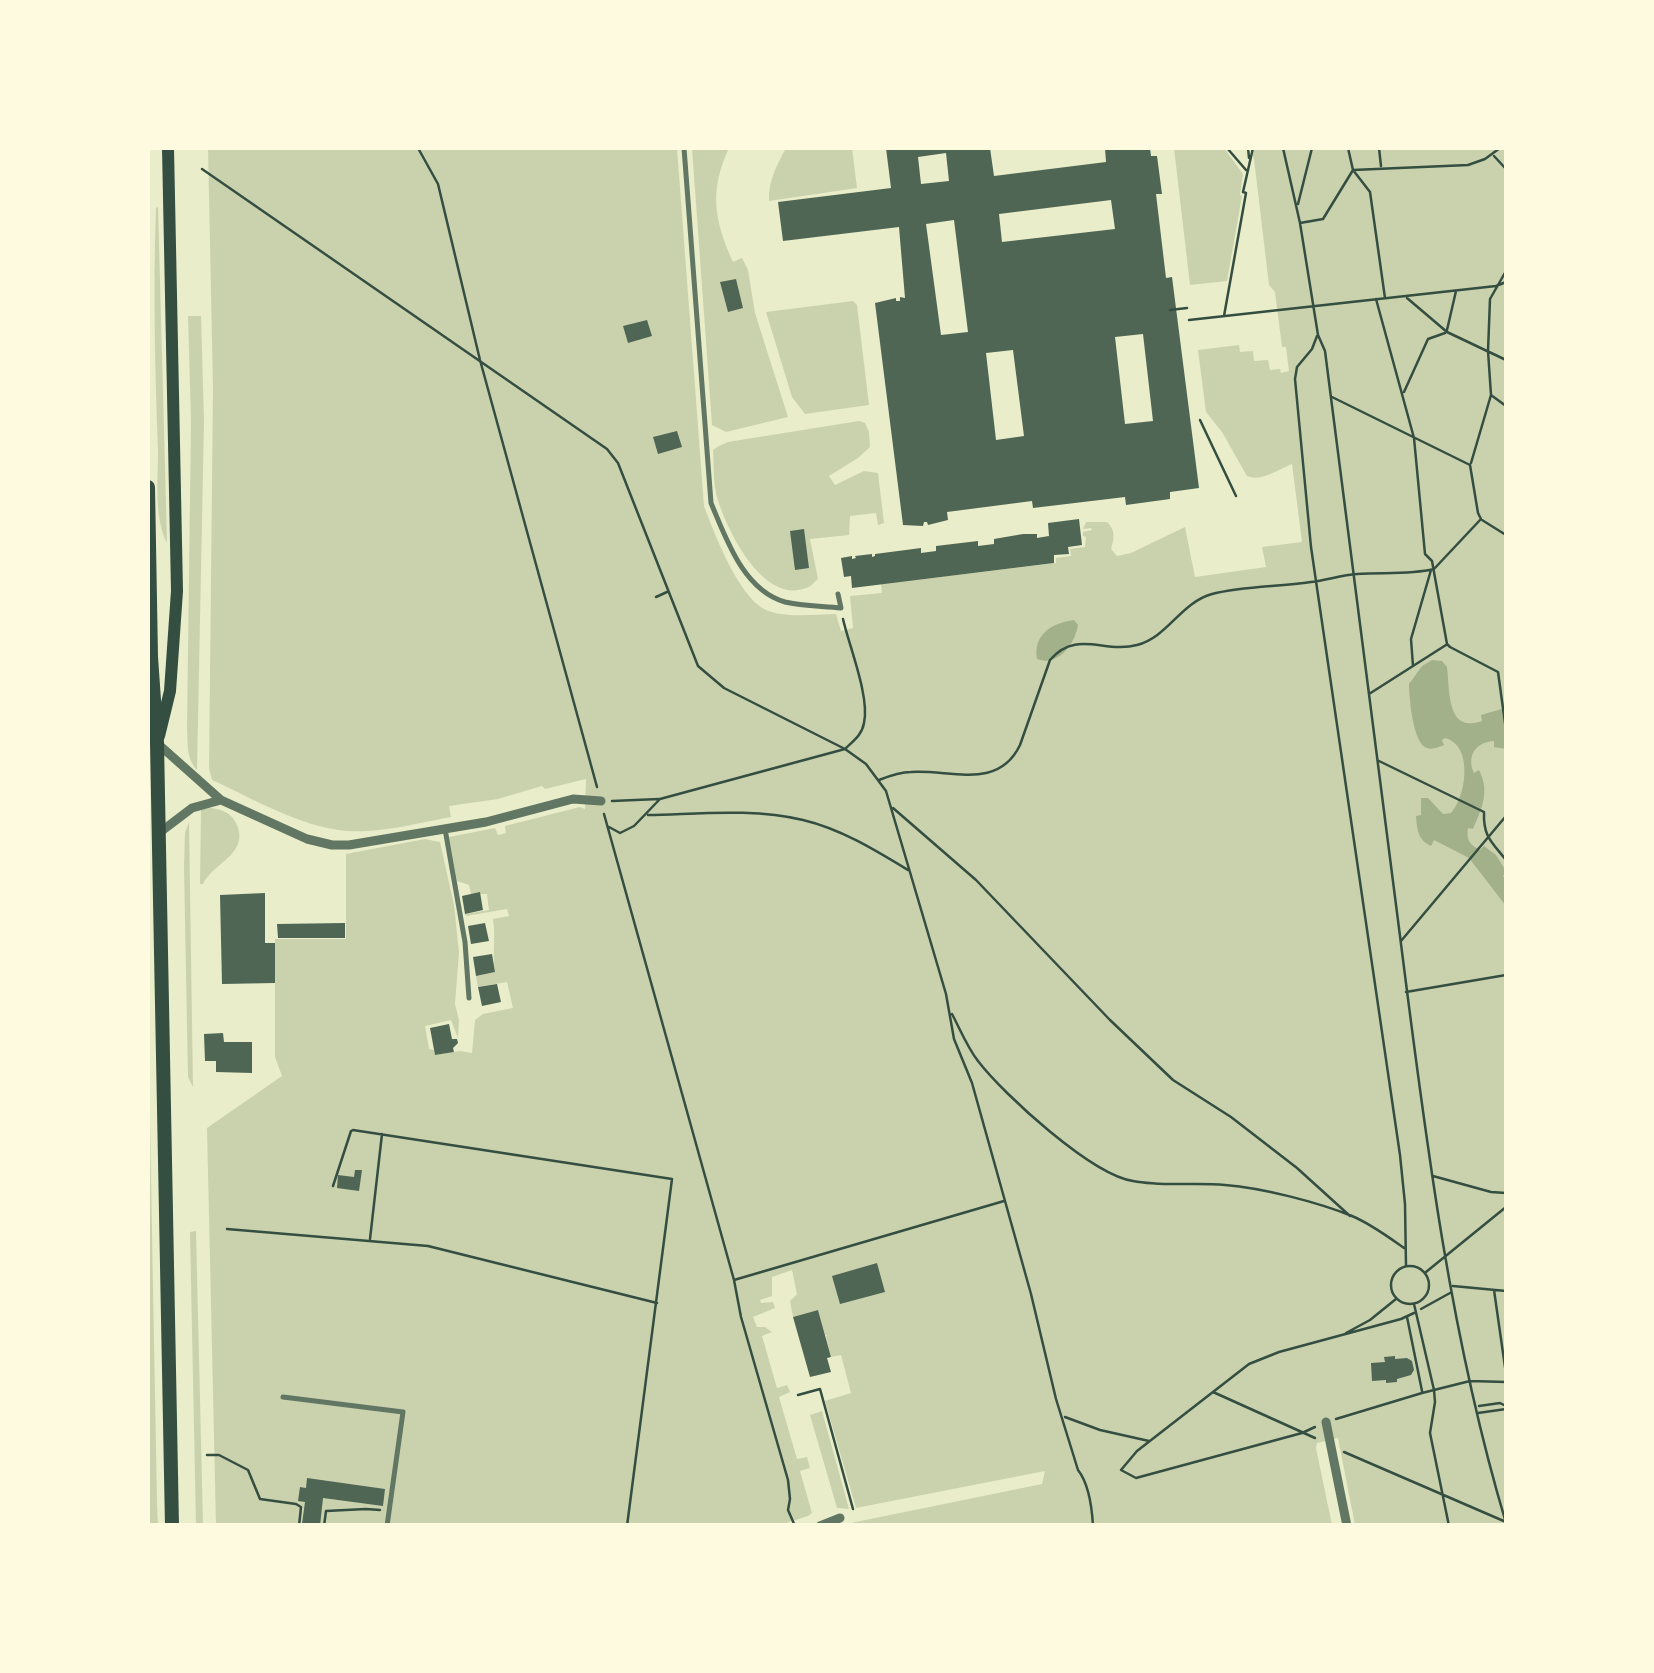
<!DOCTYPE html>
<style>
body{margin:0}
#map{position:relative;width:1654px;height:1673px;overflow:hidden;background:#e9edc9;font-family:"Zilla Slab",serif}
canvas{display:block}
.frame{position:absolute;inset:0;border:150px solid #fefae0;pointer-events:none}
</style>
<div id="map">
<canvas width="1654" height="1673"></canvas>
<div class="frame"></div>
</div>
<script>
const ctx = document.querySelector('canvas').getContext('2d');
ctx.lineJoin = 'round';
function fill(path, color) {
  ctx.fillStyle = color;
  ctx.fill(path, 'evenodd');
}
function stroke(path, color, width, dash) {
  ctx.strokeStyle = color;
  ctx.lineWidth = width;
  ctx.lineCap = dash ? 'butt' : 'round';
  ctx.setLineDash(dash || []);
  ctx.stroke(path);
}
fill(new Path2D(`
 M208,148H677L704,506C714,533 738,595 764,609C784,619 815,614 836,614L841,631L853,628L850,596L882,593L881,584L1056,563V558L1071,556L1070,549L1085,547L1086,537L1083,536V532L1092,530L1091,528L1083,529L1086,522H1107C1116,531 1114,538 1111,549L1117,556L1131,553L1185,527L1195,577L1266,567L1262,547L1302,542L1292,464C1277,470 1261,482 1247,476L1222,432L1206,412L1198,350L1239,345L1240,352L1253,351L1254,361L1268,360L1270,370L1280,369L1281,373L1289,371L1286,347H1282L1275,292L1269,285L1254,159L1250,148H1506V1525H1355L1338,1438L1317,1443L1316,1448L1332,1525H841L1042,1484L1045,1471L856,1508L825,1401L851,1393L841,1355L831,1357L826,1337L827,1335H825L818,1310L793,1317L790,1301L797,1294L792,1270L772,1277V1296L760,1300L761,1303L773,1302L775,1308L753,1317L757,1327H765L772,1332L762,1336L777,1388L787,1385L790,1392L779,1397L797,1459L807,1457L810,1468L800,1471L812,1513L808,1516L777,1526L216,1525L207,1128L282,1076L275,1057V939H346V854L425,839L440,842L454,905L459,953L455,1004L459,1020L458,1038L451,1020L425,1026L429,1049L434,1050L435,1055L460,1051L472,1053L475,1020L483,1014L513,1008L507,982L478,987L476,976L495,972C492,953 496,938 493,919L509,916L507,909L466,916L465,914L489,910L487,894H471L469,885L457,881L449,837L495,828L498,835L506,833L505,826L580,807L585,809L586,779L545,789L542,786L498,799L449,806L451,817C423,822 394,830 366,831C312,835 259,801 212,780L209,768L213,389Z
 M692,148H729C709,191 714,220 733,262L742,258L748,270L755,313L788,417L726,432L712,425Z
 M786,148H852L857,188L769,201C768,181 777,165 786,148Z
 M1174,148H1224L1243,174L1240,195L1242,196L1227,281L1190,285Z
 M158,207L167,542V543C154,518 158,479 158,451C155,370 153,289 156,208Z
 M853,301L857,305L869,405L805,414L792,397L766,312Z
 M188,316H201L204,421L197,770C186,758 188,744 187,729L191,421Z
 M859,421L865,423L869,432L870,447L858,458L829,476L835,485L864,471L878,473L884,523L878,525L876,513L850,516L849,535L810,539L818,579C814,582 811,587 806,588C763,605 726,529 717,497C713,483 714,465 713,450L719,446L728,442Z
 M211,808C223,810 232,813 237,825C249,854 213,863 203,884H200L201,809Z
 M189,822L193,1087L188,1077L184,868L185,833Z
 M148,1016L157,1503L158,1526L148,1525Z
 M196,1231L203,1525L202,1526L196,1525L190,1232Z
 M822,1411L849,1509L837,1508L810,1415Z`), '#cad2ad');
fill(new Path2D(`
 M1074,620L1078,625C1075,644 1058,667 1037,659C1033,635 1051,623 1074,620Z
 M1432,660L1442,661L1447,667C1450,690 1446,734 1482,721L1481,715L1505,708L1506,749L1494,747V741C1476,742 1466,756 1474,773L1479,770C1490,792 1482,808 1473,829L1468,828C1466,840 1470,845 1480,850L1484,846L1496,855L1506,871L1503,876L1506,881V906L1469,858L1434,840L1431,846C1418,840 1417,830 1416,816L1421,815V798H1428L1443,814L1451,813C1467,795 1473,745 1445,738L1442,740L1444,745C1439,747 1432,750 1427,748C1413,744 1409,697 1409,684L1422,666Z`), '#a3b18a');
fill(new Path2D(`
 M886,148H990L994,176L1106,162L1105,148H1150L1151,156H1157L1162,194H1156L1166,278L1172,277L1199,488L1170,492V499L1126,505L1125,497L1033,508L1032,501L947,512L948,520L928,525L927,522H924L923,526L903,525L875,303L896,298V301H900V297L905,298L899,227L783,241L778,202L891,188ZM946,153L949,181L921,184L918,157ZM1111,200L1115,229L1002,242L999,214ZM954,220L968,332L941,335L926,224ZM1143,334L1153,421L1125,424L1115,337ZM1013,350L1024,436L996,440L986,353Z
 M736,279L743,308L728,312L720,282Z
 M647,320L652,336L628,343L623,326Z
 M677,431L682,447L658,454L653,437Z
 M1079,519L1082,545L1068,547L1069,554L1054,555V563L852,588L851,576L844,577L841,558L852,556V559L856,558L855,556L872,554V557L875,556V554L921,548V553L936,551V546L978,541V546L994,544V539L1023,534H1037V538L1049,536L1048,523Z
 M804,529L809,568L795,570L790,531Z
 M480,892L483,910L465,914L462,896Z
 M265,893V943H275V983L222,984L220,895Z
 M345,923V938H278L277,924Z
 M485,923L489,941L471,944L468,926Z
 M492,954L495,972L476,976L473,957Z
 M497,984L501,1002L482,1006L478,987Z
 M449,1024L452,1039H457L458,1043L453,1048L454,1052L435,1055L430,1028Z
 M223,1033L224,1042H252V1073L216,1072V1061H205L204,1034Z
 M355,1170H362L359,1191L337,1188L338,1175L354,1177Z
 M877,1263L885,1292L840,1304L832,1276Z
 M818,1310L831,1357L827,1358L831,1372L810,1377L793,1317Z
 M1395,1356V1359L1407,1358L1412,1361L1414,1370L1411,1375L1397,1379V1382L1386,1383V1380L1372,1381L1371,1363L1385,1362L1384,1357Z
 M307,1478L385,1489L383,1506L323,1498L320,1526L302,1524L305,1502L298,1501L300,1487L306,1488Z`), '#4f6655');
stroke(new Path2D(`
 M418,148L438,184L480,360L597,787
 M1227,148L1246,170
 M1248,148L1249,158
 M1283,148L1300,223L1318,335L1325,351C1350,546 1375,741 1400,936C1425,1133 1449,1332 1506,1523
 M1348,148L1353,170L1370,192L1385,298
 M1379,148L1381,166
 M1494,156L1506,169
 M202,169L607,449L618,463L698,666L724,688L845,749L866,764L886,791L946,994L954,1039L972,1083L1031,1294L1056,1399L1078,1470C1089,1484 1092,1508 1093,1526
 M1298,204L1312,148
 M1300,223L1323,219L1353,170L1468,165L1485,159L1500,148
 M1506,271L1490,299L1488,351L1491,395L1506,406
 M1407,298L1447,332L1506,360
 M1376,299L1414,438L1425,554L1432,561L1447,644L1450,647L1498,672L1506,730
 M1170,310L1187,308
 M1224,316L1246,193L1243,192L1253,148
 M1189,320L1496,286L1506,282
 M1447,330L1456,291
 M1317,336L1312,349L1297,367L1295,379L1311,547L1400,1155L1405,1204L1406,1266
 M1404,392L1428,339L1445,333
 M1200,420L1236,496
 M1471,463L1491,395
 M1482,520L1506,535
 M656,597L667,592
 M1413,666L1411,639L1431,570
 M1369,694L1446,645
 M1379,761L1484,812C1483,837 1492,842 1506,860
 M879,780C889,776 900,772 911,772C950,769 998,791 1020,745L1050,660C1076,629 1105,654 1137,645C1168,637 1180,603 1212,594C1244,586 1279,587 1311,582C1327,580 1342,575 1357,574C1382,572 1409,575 1434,569L1481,519L1478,513L1470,465L1332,397
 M612,801L659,799
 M893,808L976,880L1110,1020L1173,1080L1231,1117L1297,1168L1350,1216
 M604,814L734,1280L741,1317L788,1480L790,1499L788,1510L795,1526
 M648,815C699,814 753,808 803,820C841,829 875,850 908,870
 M609,827L620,833L634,826L660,799L845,749C853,741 862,735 864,723C870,697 849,646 843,619
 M1401,941L1506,816
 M1406,992L1506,975
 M952,1014C960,1029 967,1047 978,1061C1004,1095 1092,1175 1133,1181C1163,1187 1195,1182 1225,1185C1263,1188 1317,1202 1352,1216C1371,1224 1387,1236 1404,1248
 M1433,1176L1491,1192L1506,1193
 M333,1186L351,1131L353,1130L672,1179L627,1526
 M227,1229L428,1246L657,1303
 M370,1239L382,1134
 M1391 1285a19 19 0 1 1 38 0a19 19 0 1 1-38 0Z
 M1426,1272L1506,1207
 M734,1280L1004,1201
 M1453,1286L1506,1291
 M1494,1290L1506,1374
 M1414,1304L1434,1390L1435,1402L1430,1433L1449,1526
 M1421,1309L1450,1293
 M1407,1317L1422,1391
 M1346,1333L1370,1320L1396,1299
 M1213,1392L1315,1438
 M798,1395L820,1389L853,1509
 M1479,1406L1500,1403L1506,1406
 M1478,1413L1506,1409
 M1065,1417L1100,1430L1149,1441
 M1336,1419L1422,1393L1470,1381L1506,1382
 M1315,1427L1302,1433L1136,1478L1121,1470L1137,1451L1249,1364L1279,1352L1401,1319L1414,1313
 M1344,1452L1506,1522
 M207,1455H219L248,1470L260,1499L296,1504L301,1507L299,1526
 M324,1526L326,1511L366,1509L380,1510`), '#344e41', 2.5);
stroke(new Path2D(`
 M684,148L711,503C726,538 743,590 785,602C802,606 823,606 841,608L838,594
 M445,829L465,942L469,998
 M283,1397L403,1412L387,1526`), '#617663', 5);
stroke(new Path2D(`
 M157,743L221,800L307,839L332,845H349L486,822L573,799L601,801
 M159,833L192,808L221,800
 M1326,1422L1347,1526
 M820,1526L840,1518`), '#617663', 9);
stroke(new Path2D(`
 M159,736L170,691L177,591L168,148`), '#344e41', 12);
stroke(new Path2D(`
 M148,487L151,657L157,743L172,1526`), '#344e41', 14);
</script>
